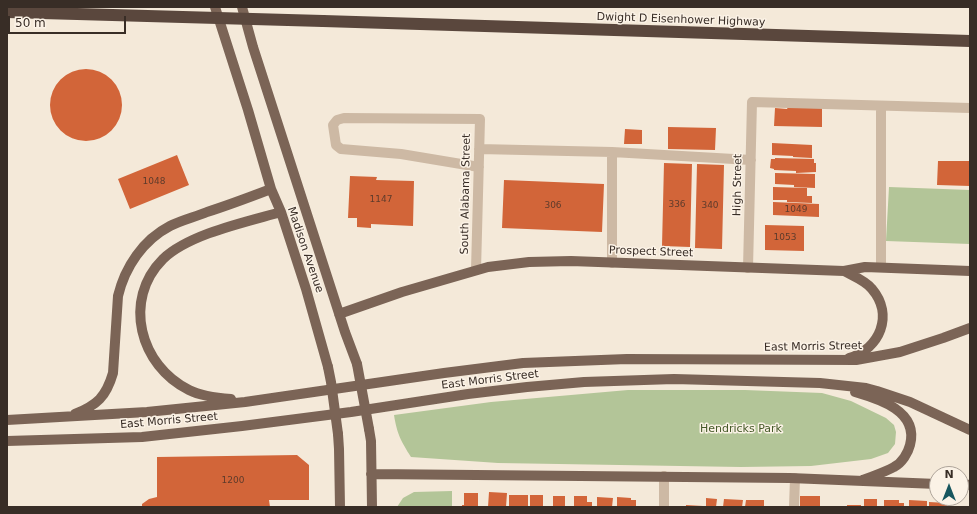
<!DOCTYPE html>
<style>
body{margin:0}
#map{position:relative;width:977px;height:514px;overflow:hidden;background:#f4e9d9;font-family:"DejaVu Sans",sans-serif}
canvas{display:block}
.frame{position:absolute;inset:0;border:8px solid #382d26;pointer-events:none}
.north{position:absolute;left:929px;top:466px;width:40px;height:40px;box-sizing:border-box;background:#fbf2e6;border:1px solid #ada399;border-radius:50%;rotate:0deg;font-size:11px;font-weight:700;line-height:16px;text-align:center;color:#382d26}
.north::after{content:'';display:block;margin:auto;width:14px;height:18px;background:#18565e;clip-path:polygon(50% 0,100% 100%,50% 72%,0 100%)}
.scale{position:absolute;left:8px;top:16px;width:118px;height:18px;box-sizing:border-box;border:2px solid #382d26;border-top:0;padding-left:5px;font-size:12px;line-height:14px;white-space:nowrap;color:#382d26;-webkit-text-stroke:3px #fbf2e6;paint-order:stroke}
</style>
<div id="map">
<canvas width="977" height="514"></canvas>
<div class="frame"></div>
<div class="north">N</div>
<div class="scale">50 m</div>
</div>
<script>
const ctx = document.querySelector('canvas').getContext('2d');
ctx.lineJoin = 'round';
function fill(path, color) {
  ctx.fillStyle = color;
  ctx.fill(path, 'evenodd');
}
function stroke(path, color, width, dash) {
  ctx.strokeStyle = color;
  ctx.lineWidth = width;
  ctx.lineCap = dash ? 'butt' : 'round';
  ctx.setLineDash(dash || []);
  ctx.stroke(path);
}
function label(font, color, halo, rows, align = 'center') {
  ctx.font = font + ' "DejaVu Sans",sans-serif';
  ctx.lineWidth = 3;
  ctx.setLineDash([]);
  ctx.textBaseline = 'middle';
  ctx.strokeStyle = halo;
  ctx.fillStyle = color;
  for (const [text, x, y, turn = 0] of rows) {
    ctx.save();
    ctx.translate(x, y);
    ctx.rotate((+turn || 0) * Math.PI / 180);
    ctx.textAlign = isNaN(turn) ? turn : align;
    if (halo) ctx.strokeText(text, 0, 0);
    ctx.fillText(text, 0, 0);
    ctx.restore();
  }
}
fill(new Path2D(`
 M889,187L970,190V244L886,241Z
 M628,390H745L822,393L851,401L886,418L894,425L896,432L895,444L888,453L871,459L811,466L741,467L498,463L411,457C401,441 397,434 394,415L491,402Z
 M452,491V507H397L403,498L414,492Z`), '#b3c598');
fill(new Path2D(`
 M50 105a36 36 0 1 1 72 0a36 36 0 1 1-72 0Z
 M788,107H822V127L774,126L775,108L787,109Z
 M668,127L716,128L715,150L668,149Z
 M625,129L642,130V144H624Z
 M772,143L812,145V158L793,157V156L772,155Z
 M177,155L189,185L130,209L118,179Z
 M775,158L814,159V163H816V172L796,173V171L774,170V169L770,168L771,159H775Z
 M938,161H970V186L937,185Z
 M664,163L692,164L690,247L662,246Z
 M697,164L724,165L722,249L695,248Z
 M775,173L815,174V188L794,187V185L775,184Z
 M350,176L377,177L376,180L414,181L413,226L371,224V228L357,227V218H348Z
 M504,180L604,184L602,232L502,228Z
 M773,187L807,188V196H812V203L787,202V200H773Z
 M773,202L819,204V217L773,215Z
 M765,225L804,226V251L765,250Z
 M297,455L309,465V500H269L270,507H142V504L149,499L157,497V457Z
 M489,492L507,493L506,507H488Z
 M464,493H478V506H482V507H462V505H464Z
 M509,495H528V507H509Z
 M530,495H543V507H530Z
 M553,496H565V507H553Z
 M574,496H587V502H592V507H574Z
 M800,496H820V507H800Z
 M597,497L613,498L612,507H597Z
 M617,497L631,498V500H636V507H617Z
 M706,498L717,499L716,507H706Z
 M724,499L743,500L742,507H723Z
 M864,499H877V507H864Z
 M746,500H764V507H745Z
 M884,500H899V503H904V507H884Z
 M909,500L927,501V507H909Z
 M929,502L947,503V507H929Z
 M686,505L703,506V507H686Z
 M847,505H861V507H847Z`), '#d26539');
stroke(new Path2D(`
 M881,106V267
 M479,149L612,152
 M612,263V152L751,160
 M748,268L752,102L970,108
 M476,270L480,119L344,118L337,120L333,125L336,145L341,149L401,154L479,167
 M664,507V476
 M794,507L795,478`), '#cdb9a4', 10);
stroke(new Path2D(`
 M215,7L248,110L271,189L281,212L306,289L328,367
 M242,7L253,47L345,332L357,364
 M844,271C853,276 866,281 872,289C894,315 880,349 849,358
 M339,314L402,292L488,267L529,262L571,261L844,271L865,267L970,271
 M855,392C879,399 919,411 910,445C908,453 902,463 894,467C885,472 873,476 863,480
 M231,399C217,398 201,396 189,390C140,366 122,300 163,259C189,234 246,222 281,212
 M75,414C97,405 106,397 113,373L118,296C125,267 143,240 170,226C182,220 195,217 207,212C229,205 250,197 271,189
 M7,420L147,412L245,402L444,373L523,363L627,359L856,360L900,352L943,338L970,328
 M369,429L371,441L372,507
 M338,434L339,449L340,507
 M7,441L142,437L242,426L351,412L468,394L527,387L584,382L674,379L820,383L866,388L877,391L910,402L970,430
 M371,474L790,478L937,484
 M961,484L970,485`), '#7b6456', 10);
stroke(new Path2D(`
 M323,21L970,41`), '#5a473d', 12);
stroke(new Path2D(`
 M357,364L369,429
 M328,367L331,382L338,434`), '#7b6456', 10);
stroke(new Path2D(`
 M7,12L323,21`), '#5a473d', 12);
label('9px', '#5e3b2b', null, [
 ["1048",154,182],
 ["1147",381,200],
 ["336",677,205],
 ["306",553,206],
 ["340",710,206],
 ["1049",796,210],
 ["1053",785,238],
 ["1200",233,481]
]);
label('11px', '#382d26', '#fbf2e6', [
 ["Dwight D Eisenhower Highway",681,20,2],
 ["High Street",738,185,-89],
 ["South Alabama Street",466,194,-89],
 ["Madison Avenue",305,250,71],
 ["Prospect Street",651,252,2],
 ["East Morris Street",813,347,-1],
 ["East Morris Street",490,380,-7],
 ["East Morris Street",169,421,-5]
]);
label('11px', '#455928', '#fbf2e6', [
 ["Hendricks Park",741,429]
]);
</script>
